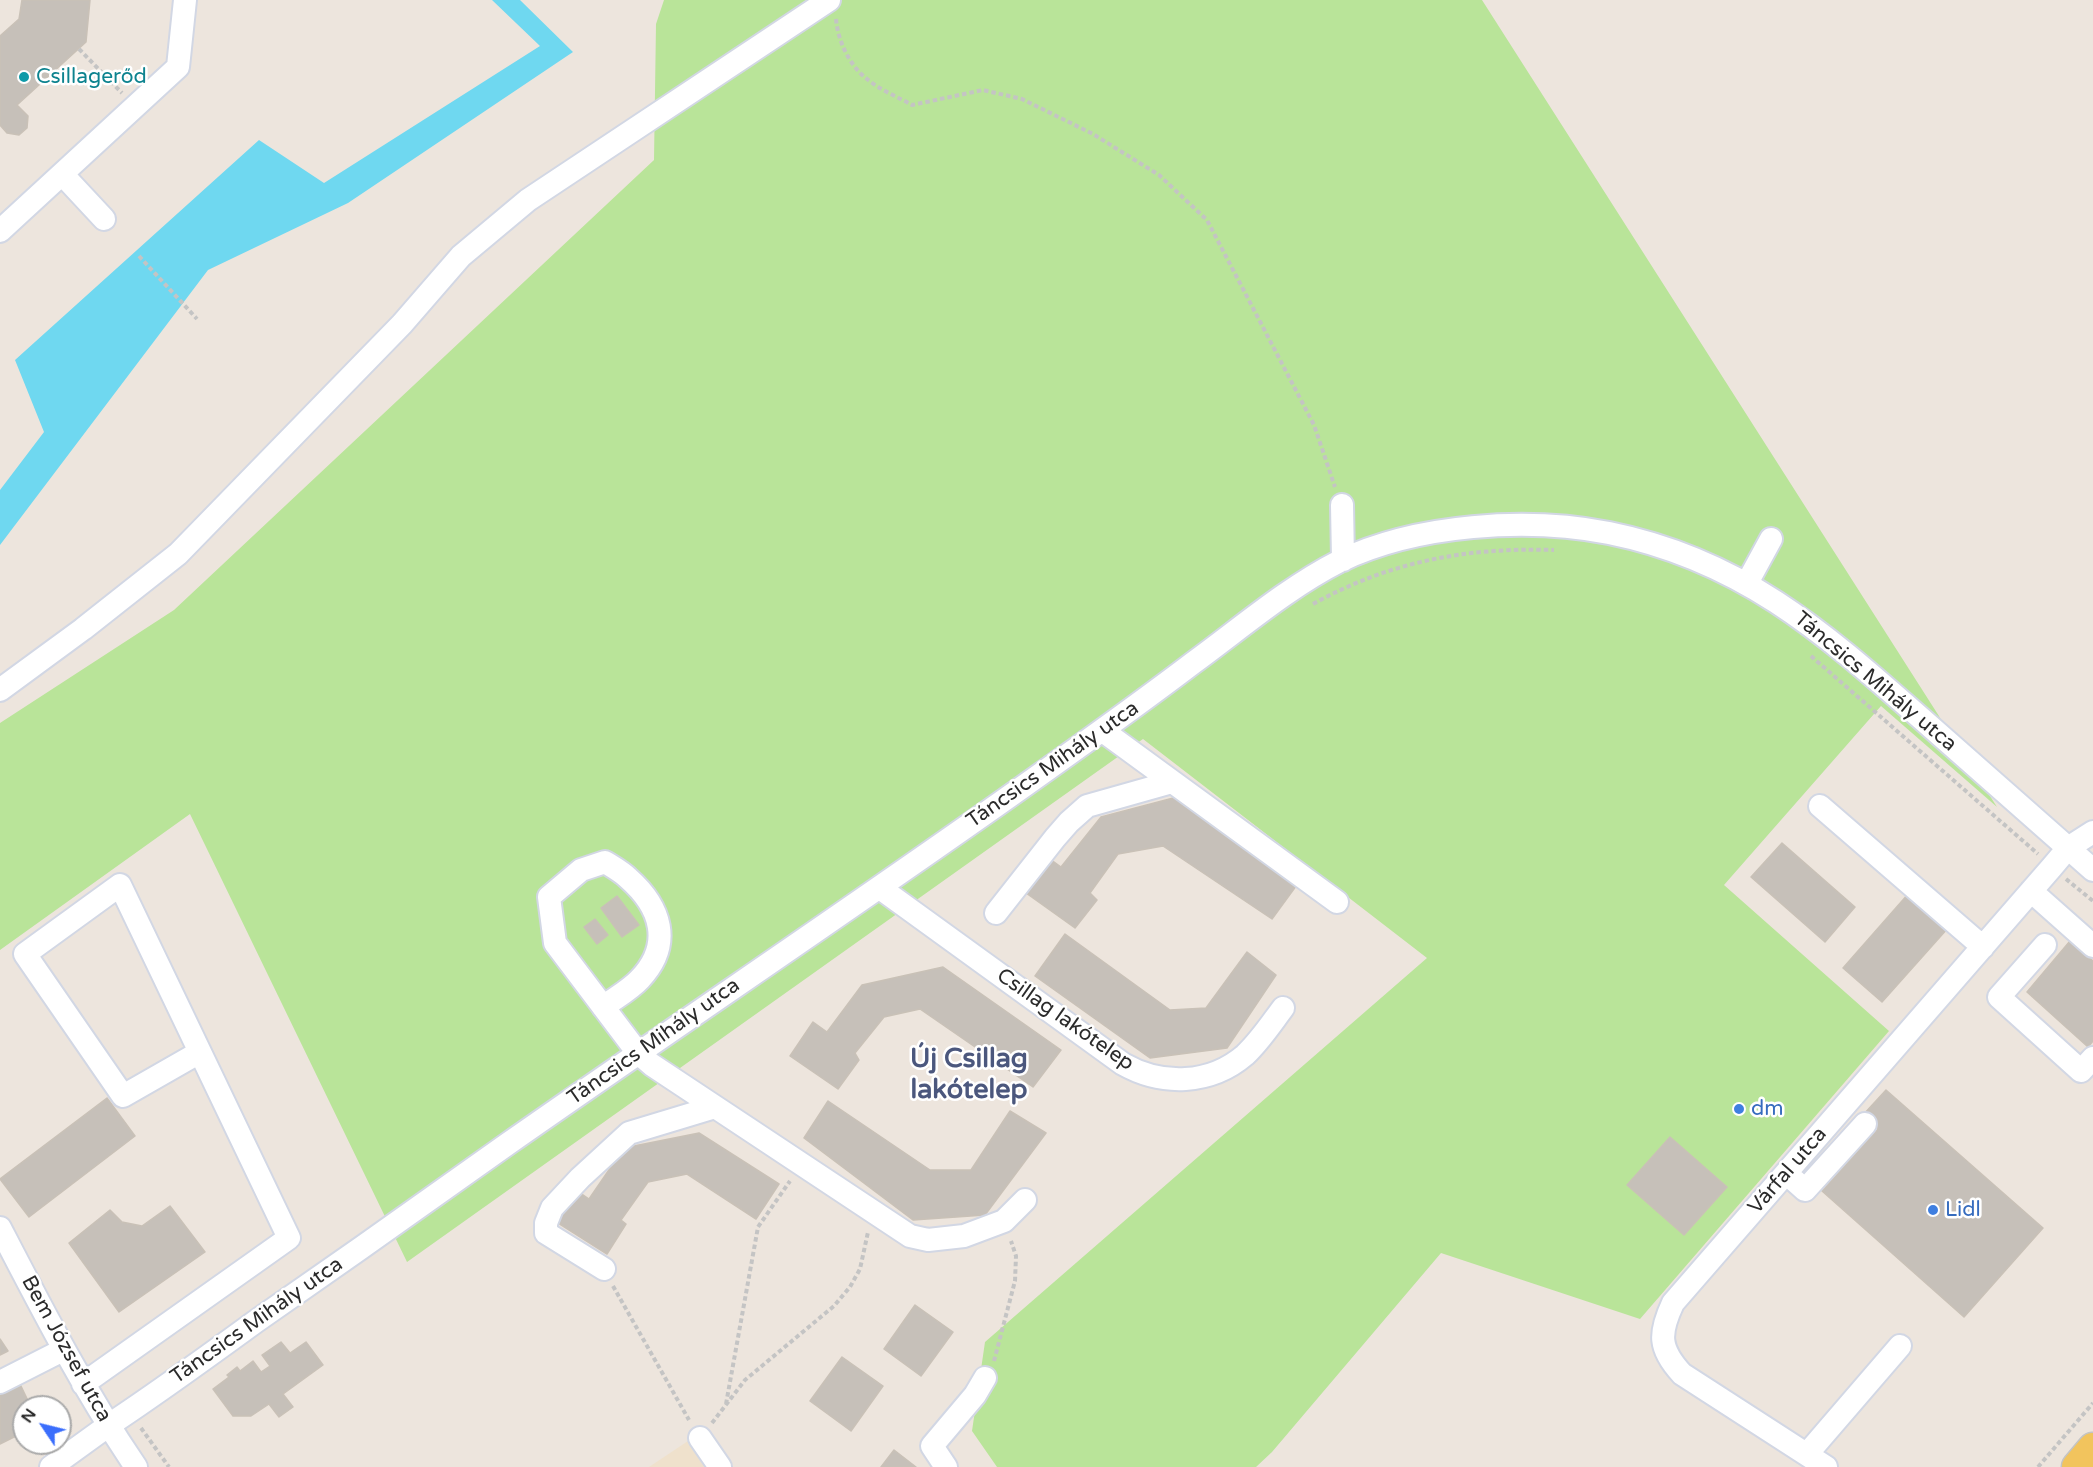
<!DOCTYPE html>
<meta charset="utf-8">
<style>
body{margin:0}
#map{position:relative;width:2093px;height:1467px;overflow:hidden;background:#ede5dd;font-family:"Varela Round",sans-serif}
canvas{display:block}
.north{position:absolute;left:12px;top:1395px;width:60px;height:60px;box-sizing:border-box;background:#fff;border:2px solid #aaa;border-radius:50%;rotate:305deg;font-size:16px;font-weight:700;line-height:24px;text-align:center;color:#2b2b2b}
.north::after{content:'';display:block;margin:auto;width:21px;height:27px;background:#3b6efc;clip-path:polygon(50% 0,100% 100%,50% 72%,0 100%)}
</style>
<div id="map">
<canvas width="2093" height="1467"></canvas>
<div class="north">N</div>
</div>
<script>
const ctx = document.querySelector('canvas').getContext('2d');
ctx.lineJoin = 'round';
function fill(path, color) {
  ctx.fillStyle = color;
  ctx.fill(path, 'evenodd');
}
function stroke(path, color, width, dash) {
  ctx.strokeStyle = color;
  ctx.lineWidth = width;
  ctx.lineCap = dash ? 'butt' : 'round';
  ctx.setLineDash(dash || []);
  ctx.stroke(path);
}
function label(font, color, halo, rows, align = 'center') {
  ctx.font = font + ' "Varela Round",sans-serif';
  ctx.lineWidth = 5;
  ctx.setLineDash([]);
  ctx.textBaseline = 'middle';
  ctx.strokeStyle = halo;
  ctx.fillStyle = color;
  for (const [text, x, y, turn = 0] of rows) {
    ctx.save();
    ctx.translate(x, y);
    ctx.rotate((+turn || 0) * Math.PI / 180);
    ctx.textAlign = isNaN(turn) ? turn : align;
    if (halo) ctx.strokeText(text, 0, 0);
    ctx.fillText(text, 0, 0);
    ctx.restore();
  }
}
fill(new Path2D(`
 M688,1441L706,1467H649Z`), '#efe1cc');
fill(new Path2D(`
 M664,0H1482L1997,807L1881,706L1724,885L1889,1031L1640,1319L1441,1253L1272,1452L1256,1467H997L972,1431L985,1342L1427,958L1143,739L407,1262L190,814L0,950V723L174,610L654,160L656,24Z`), '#b9e499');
fill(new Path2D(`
 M492,0H520L573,52L348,203L208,270L0,545V490L44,432L15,360L259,140L324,183L540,46Z`), '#6fd8f0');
const building = new Path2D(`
 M22,0H90L86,42L17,105L28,116L27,128L19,135L7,133L0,125V36L19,19Z
 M1177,797L1299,882L1272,919L1163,846L1118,854L1090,893L1097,900L1075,928L1026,893L1050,859L1061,867L1101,817Z
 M1782,843L1855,907L1825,942L1751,877Z
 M1909,893L1948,928L1882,1002L1843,968Z
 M617,896L639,925L622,937L601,908Z
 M595,919L608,935L597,944L584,927Z
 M1065,934L1170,1010L1206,1008L1247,952L1276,975L1227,1048L1150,1058L1035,976Z
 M2070,941L2093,961V1041L2088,1047L2027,992Z
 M943,967L1061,1050L1033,1087L920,1009L884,1017L855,1053L859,1060L838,1089L790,1056L813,1022L827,1032L862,985Z
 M1886,1090L2043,1228L1964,1317L1822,1191L1878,1129L1863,1115Z
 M107,1098L135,1136L29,1217L0,1179Z
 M828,1101L930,1170H971L1010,1111L1046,1133L985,1215L913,1220L804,1138Z
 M699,1133L779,1184L756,1219L687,1174L648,1182L621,1220L626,1224L607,1254L555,1221L576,1190L589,1199L624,1148Z
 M1670,1137L1727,1187L1684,1235L1627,1185Z
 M170,1206L205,1252L119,1312L69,1243L110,1210L122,1222L142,1226Z
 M915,1305L953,1332L921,1376L884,1349Z
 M0,1339L8,1351L0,1355Z
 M281,1342L290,1353L306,1342L323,1365L283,1394L293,1407L279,1417L269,1404L251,1416H233L213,1389L229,1377L227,1375L237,1367L240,1371L253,1361L261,1372L270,1366L262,1355Z
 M842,1357L883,1386L851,1431L810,1401Z
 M20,1384L31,1407H24V1432L0,1444V1394Z
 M894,1450L916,1467H881Z`);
fill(building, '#c6c0b9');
stroke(building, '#c9c1b7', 1.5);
const minor = new Path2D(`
 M63,175L104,219
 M0,231L178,67L185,0
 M1342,505L1343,560
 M1747,583L1771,539
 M0,690L83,629L178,554L402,324L461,256L528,200L829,0
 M1103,731L1337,902
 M1820,806L1983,947
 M880,888L1123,1064C1162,1086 1210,1085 1245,1055C1260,1041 1271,1024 1283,1008
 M2031,891L2093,946
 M996,913L1055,838L1069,822L1087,806L1172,782
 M2045,945L1999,997L2081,1071L2093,1058
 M603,1007C615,998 630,990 640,979C673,944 661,907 628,878C622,872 613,867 605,862L581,870L549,897L555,943L638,1053L652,1065L910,1236L928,1240L964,1236L1004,1221L1025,1200
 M1786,1173L1805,1190L1865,1124
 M0,1228C43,1311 83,1389 136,1467
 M604,1269L546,1233V1223L552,1208L580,1178L629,1133L715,1107
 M0,1382L63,1350
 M83,1384L289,1238L120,885L25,954L123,1096L200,1052
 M700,1438L720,1467
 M1807,1454L1900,1346
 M51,1467L109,1425C159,1392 207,1357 255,1322C340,1263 425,1203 509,1143C672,1029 837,918 1000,803C1065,757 1130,711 1193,663C1241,628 1287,588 1340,561C1417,524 1527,517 1609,533C1743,560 1824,633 1923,720C1979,770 2036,820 2093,870
 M946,1467L932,1446L975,1395L985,1378
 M1826,1467L1682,1374C1658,1348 1659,1333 1673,1303L2052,867L2068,848L2093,832`);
const major = new Path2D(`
 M2077,1467L2093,1448`);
stroke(minor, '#d2d7e4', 26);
stroke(major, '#c4c4c4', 33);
stroke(new Path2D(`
 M836,19C838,41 849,65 867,79C880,90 898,97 912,105L983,90L1022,99L1093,134L1159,175L1207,220L1314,425L1335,487
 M79,49L122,93
 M139,256L197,319
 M1313,604C1389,562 1466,547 1554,550
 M1811,656L2038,854
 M2066,879L2093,901
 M613,1286L689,1420
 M994,1361L1015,1281L1016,1256L1011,1241
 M726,1404L758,1227L790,1181
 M712,1423L745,1380L834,1306L850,1287L860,1269L868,1232
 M141,1428L169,1467
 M2038,1467L2093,1403`), '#c4c4c4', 4, [4.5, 3]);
stroke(minor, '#fff', 22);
stroke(major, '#f2c45d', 30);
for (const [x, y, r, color] of [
 [24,77,6,"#0f9aa8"],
 [1739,1109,6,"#3f7fe0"],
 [1933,1210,6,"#3f7fe0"]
]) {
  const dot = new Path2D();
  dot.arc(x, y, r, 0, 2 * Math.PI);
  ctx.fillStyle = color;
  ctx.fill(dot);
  stroke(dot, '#fff', 2);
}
label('21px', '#0d838f', '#fff', [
 ["Csillagerőd",36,77]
], 'left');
label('21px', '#2b2b2b', '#fff', [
 ["Táncsics Mihály utca",1875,682,40],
 ["Táncsics Mihály utca",1053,765,-35],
 ["Csillag lakótelep",1065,1020,35],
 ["Táncsics Mihály utca",654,1042,-35],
 ["Várfal utca",1788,1171,-49],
 ["Táncsics Mihály utca",257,1321,-35],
 ["Bem József utca",66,1349,61]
]);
label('21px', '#366cbe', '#fff', [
 ["dm",1751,1109],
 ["Lidl",1945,1210]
], 'left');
label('bold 27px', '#4b577d', '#fff', [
 ["Új Csillag",969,1060],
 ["lakótelep",969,1091]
]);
</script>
